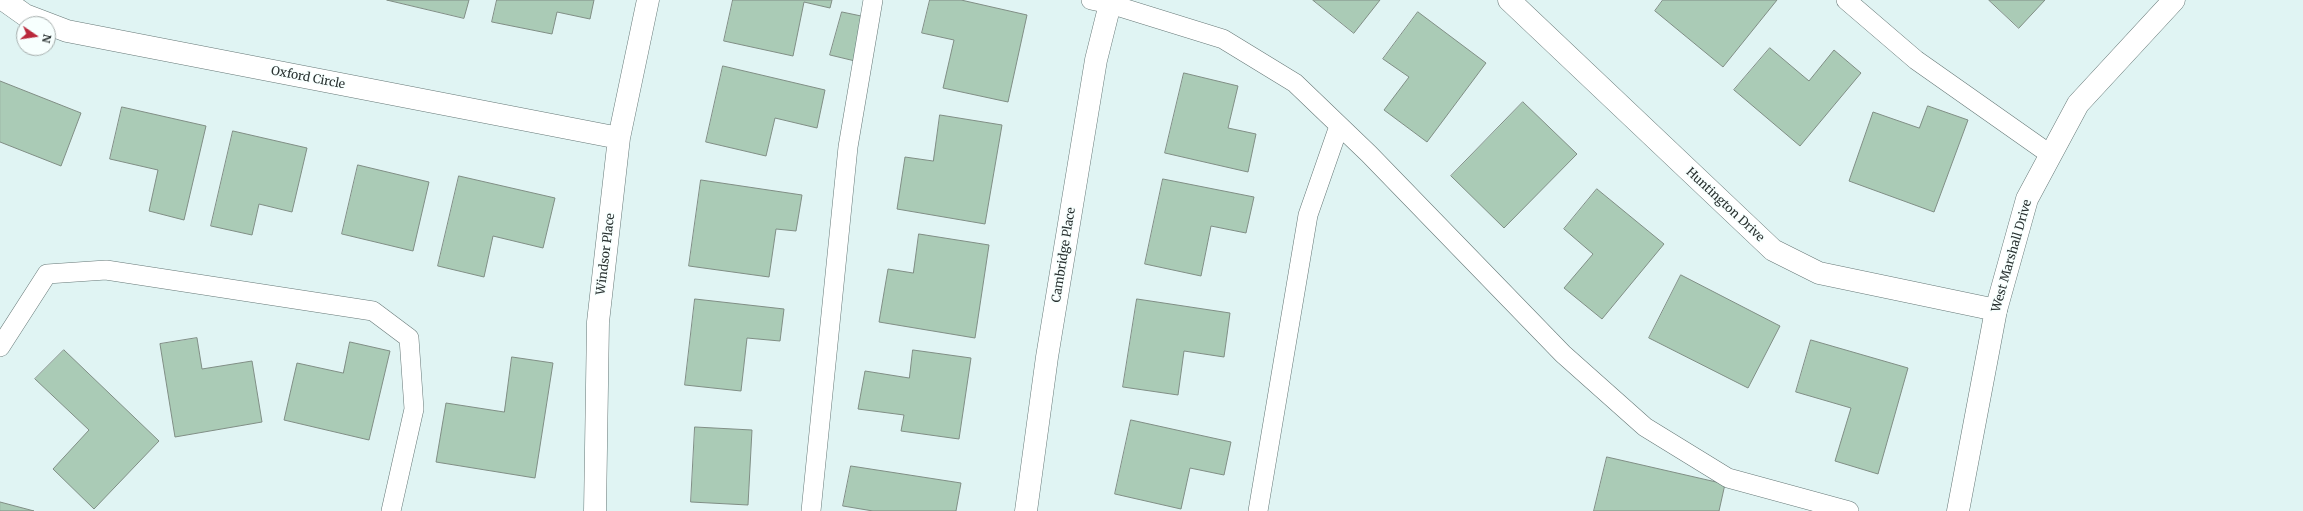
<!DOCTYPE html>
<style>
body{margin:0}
#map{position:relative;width:2303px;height:511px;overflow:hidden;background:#e0f4f3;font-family:Merriweather,serif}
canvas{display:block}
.north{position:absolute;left:16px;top:16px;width:40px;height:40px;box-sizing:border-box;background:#f7fffe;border:1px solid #a5adac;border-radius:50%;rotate:103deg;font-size:11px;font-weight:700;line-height:16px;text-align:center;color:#293130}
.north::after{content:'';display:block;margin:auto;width:14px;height:18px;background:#b9283b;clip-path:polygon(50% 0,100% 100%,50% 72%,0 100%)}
</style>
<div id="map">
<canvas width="2303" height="511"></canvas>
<div class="north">N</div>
</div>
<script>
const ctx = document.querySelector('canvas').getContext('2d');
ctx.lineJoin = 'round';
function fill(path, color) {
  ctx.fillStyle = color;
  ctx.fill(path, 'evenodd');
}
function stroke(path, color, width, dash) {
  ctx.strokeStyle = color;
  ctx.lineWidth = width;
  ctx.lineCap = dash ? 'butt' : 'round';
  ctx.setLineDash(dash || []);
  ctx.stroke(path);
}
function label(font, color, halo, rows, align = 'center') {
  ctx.font = font + ' Merriweather,serif';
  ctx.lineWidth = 3;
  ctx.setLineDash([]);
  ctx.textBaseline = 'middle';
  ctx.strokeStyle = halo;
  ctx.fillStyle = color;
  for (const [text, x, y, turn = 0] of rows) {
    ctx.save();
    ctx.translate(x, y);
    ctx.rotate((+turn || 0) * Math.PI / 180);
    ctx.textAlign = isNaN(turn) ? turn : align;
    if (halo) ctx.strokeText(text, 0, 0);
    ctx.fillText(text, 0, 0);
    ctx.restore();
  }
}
const building = new Path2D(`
 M387,0H469L464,18Z
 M497,0H594L590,19L557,12L552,34L492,22Z
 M733,0H832L830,8L804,2L793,56L724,41Z
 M930,0H961L1027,15L1008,102L943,88L954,40L922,33Z
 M1313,0H1380L1354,33Z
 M1663,0H1777L1723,67L1655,11Z
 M1989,0H2045L2019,28Z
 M842,12L866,17L855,61L830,55Z
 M1418,12L1486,63L1427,142L1384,110L1409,77L1383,59Z
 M1770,48L1809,81L1834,50L1861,73L1800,146L1734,90Z
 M723,66L825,90L817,128L775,118L766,156L706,142Z
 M1184,73L1238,86L1228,128L1256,134L1248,172L1165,153Z
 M0,81L81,113L61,166L0,142Z
 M1523,102L1577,154L1504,228L1451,176Z
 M1928,106L1968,120L1934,212L1849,181L1873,112L1919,128Z
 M122,107L206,126L184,220L149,211L158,170L110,159Z
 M940,115L1002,125L985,224L897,209L905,157L933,161Z
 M233,131L307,148L292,212L259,204L252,235L211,226Z
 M358,165L429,182L413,251L342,234Z
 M459,176L555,198L543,248L493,236L484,277L438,266Z
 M1163,179L1254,197L1246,233L1211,226L1201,276L1145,264Z
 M701,180L802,195L796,231L776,229L769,277L689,266Z
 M1597,189L1664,244L1602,319L1564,288L1593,254L1564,229Z
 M919,234L989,245L975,338L879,322L888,269L913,273Z
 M1681,275L1780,326L1748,388L1649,338Z
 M695,299L784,309L780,341L747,338L741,391L685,385Z
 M1137,299L1230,313L1224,357L1184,351L1178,395L1123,387Z
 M197,338L202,369L252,361L262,422L175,437L160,344Z
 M1811,340L1908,368L1878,474L1835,461L1851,408L1796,392Z
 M350,342L390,351L369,440L284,420L297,363L343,373Z
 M64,350L159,441L94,509L53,469L89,430L35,379Z
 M913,350L971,358L959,439L901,431L904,415L858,409L865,371L909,378Z
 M512,357L553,363L535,478L436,462L446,403L504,412Z
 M1131,420L1231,442L1224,475L1190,468L1181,509L1115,494Z
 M695,427L752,430L748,505L691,502Z
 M1607,457L1725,484L1719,511H1594Z
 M851,466L961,483L956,511H873L843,506Z
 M0,502L34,511H0Z`);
fill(building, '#aacbb6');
stroke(building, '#808e85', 1);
const lane = new Path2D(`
 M1091,0L1110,4L1223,39L1295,83L1369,154L1563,354L1645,427L1728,478L1849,511
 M1846,0L1916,60L2051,155
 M0,347L47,274L106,270L373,311L409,338L414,409L391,511
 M811,511L848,147L873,0
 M1258,511L1308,215L1339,126`);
const street = new Path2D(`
 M4,0L25,15L67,31L619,138
 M1509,0L1773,250L1819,273L1996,310
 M595,511L598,322L619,138L648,0
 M1026,511L1047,357L1096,60L1111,0`);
const secondary = new Path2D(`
 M1958,511L1996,310L2027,199L2078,104L2174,0`);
stroke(lane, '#667877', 20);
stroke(street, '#667877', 23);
stroke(secondary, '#667877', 23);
stroke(lane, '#fff', 19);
stroke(street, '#fff', 22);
stroke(secondary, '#fff', 22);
label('12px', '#293130', '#f7fffe', [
 ["Oxford Circle",308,78,11],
 ["Huntington Drive",1725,205,43],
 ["Windsor Place",606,254,-83],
 ["Cambridge Place",1064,255,-81],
 ["West Marshall Drive",2012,256,-74]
]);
</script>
